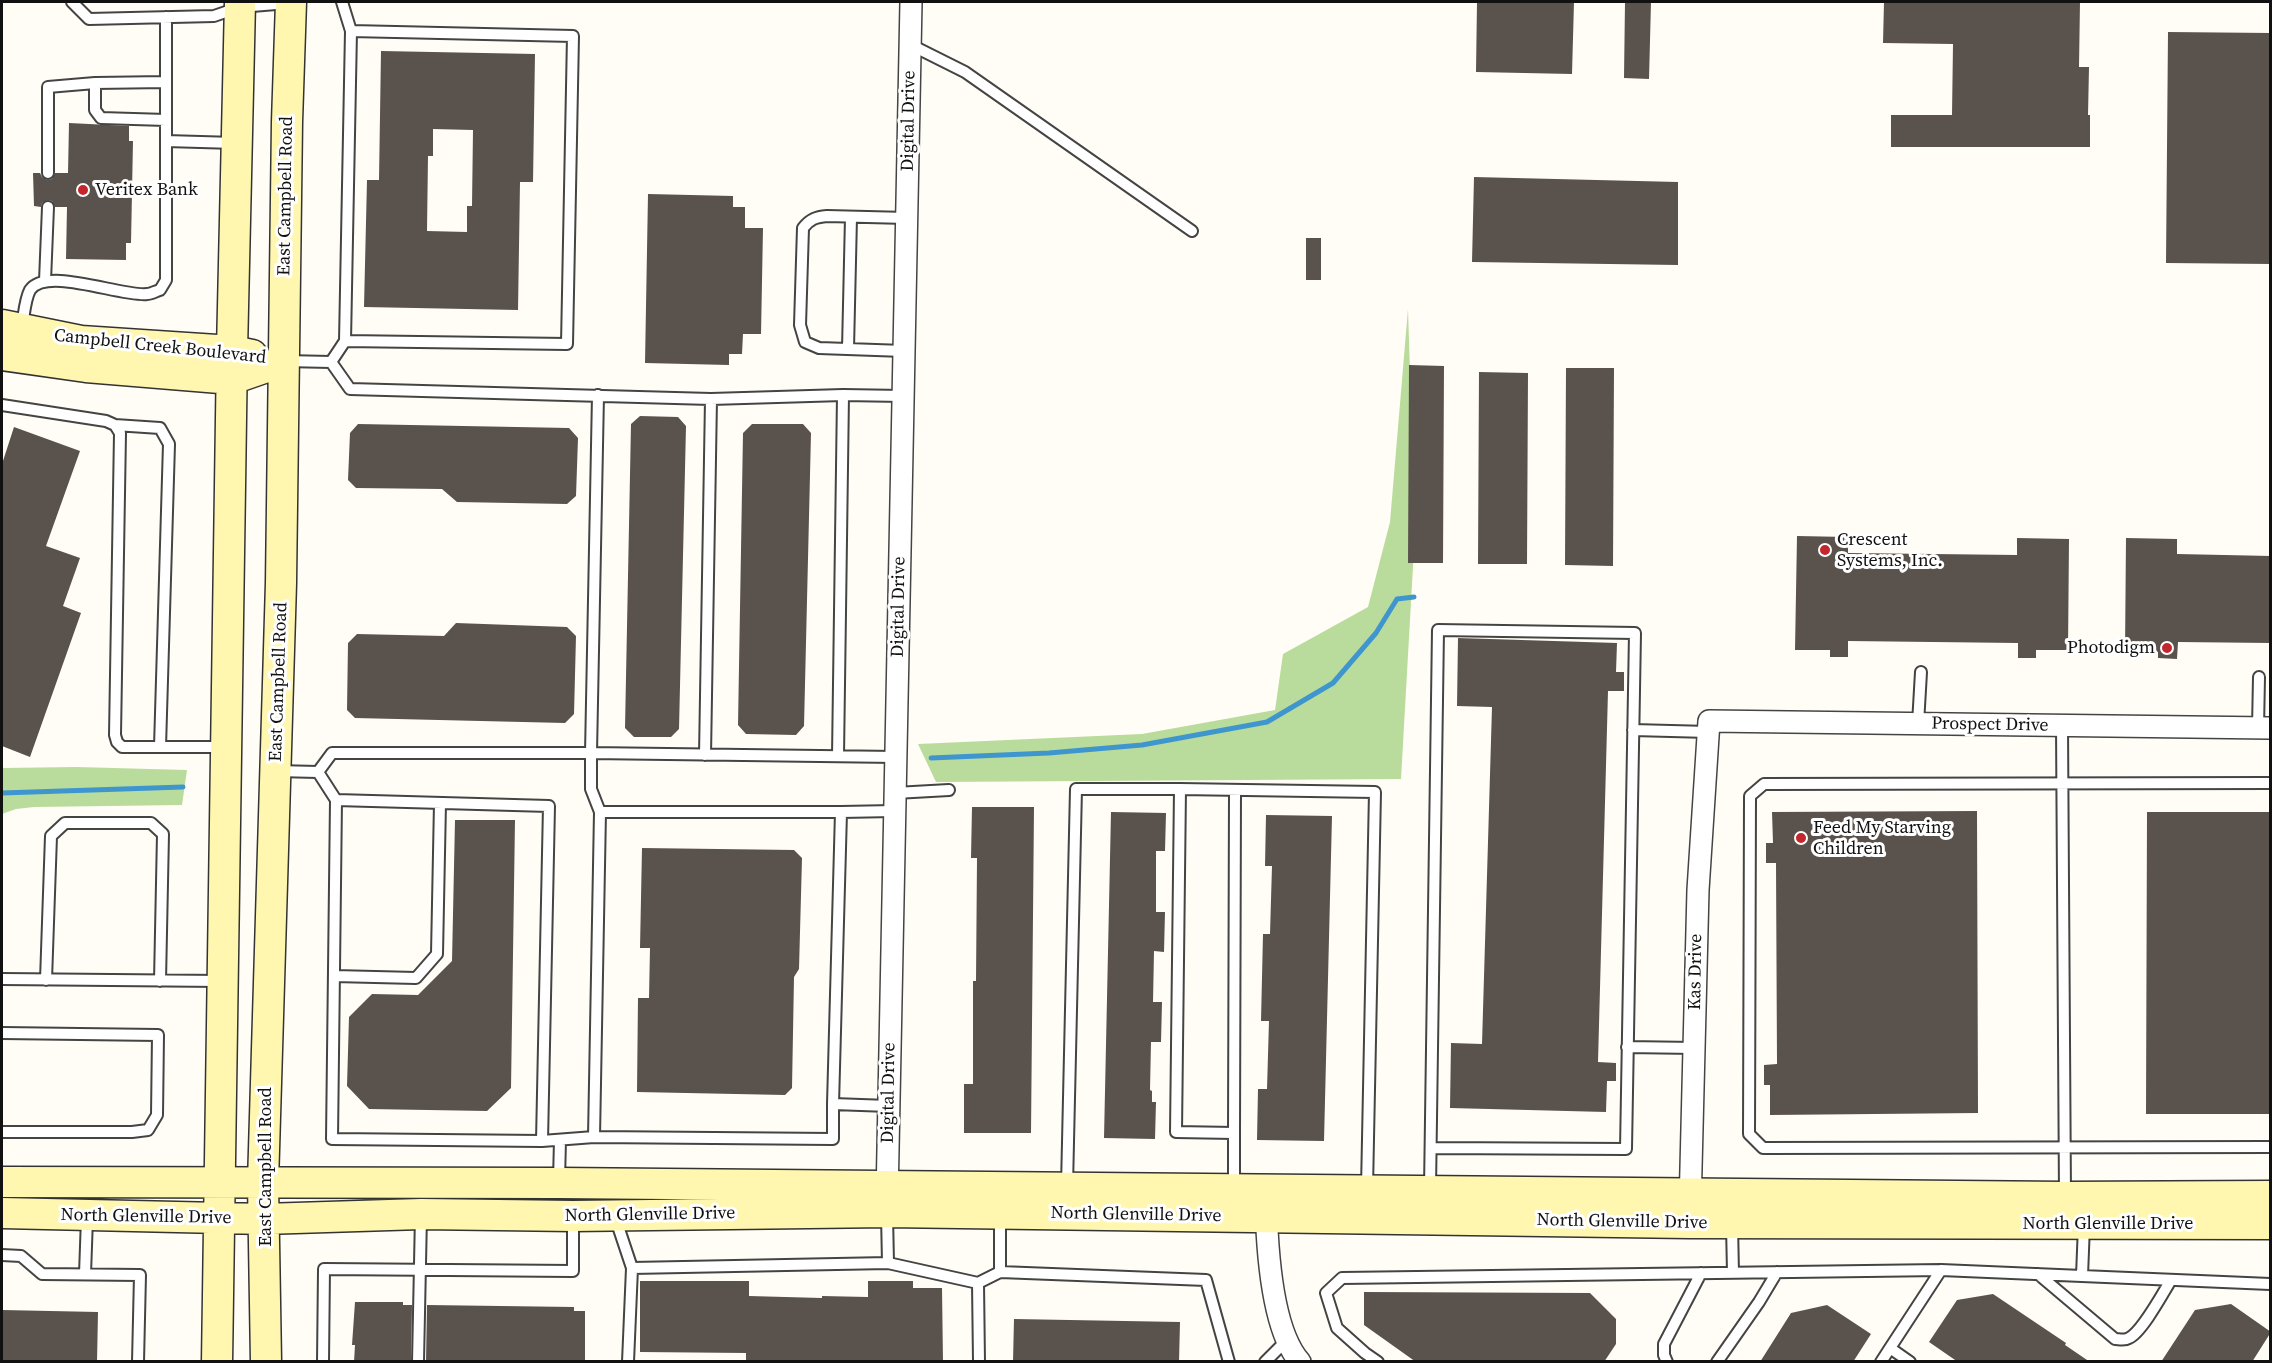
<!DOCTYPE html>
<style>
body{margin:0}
#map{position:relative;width:2272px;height:1363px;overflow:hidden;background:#fffdf5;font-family:"Source Serif 4",serif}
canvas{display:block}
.frame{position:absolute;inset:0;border:3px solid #111;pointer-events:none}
</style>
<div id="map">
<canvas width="2272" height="1363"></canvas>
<div class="frame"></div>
</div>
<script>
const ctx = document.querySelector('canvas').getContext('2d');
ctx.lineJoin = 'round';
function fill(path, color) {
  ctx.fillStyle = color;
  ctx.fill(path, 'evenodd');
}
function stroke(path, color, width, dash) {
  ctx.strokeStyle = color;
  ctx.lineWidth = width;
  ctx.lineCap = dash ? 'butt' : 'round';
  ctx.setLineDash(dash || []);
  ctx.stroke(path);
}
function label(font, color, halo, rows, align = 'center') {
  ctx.font = font + ' "Source Serif 4",serif';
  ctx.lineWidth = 6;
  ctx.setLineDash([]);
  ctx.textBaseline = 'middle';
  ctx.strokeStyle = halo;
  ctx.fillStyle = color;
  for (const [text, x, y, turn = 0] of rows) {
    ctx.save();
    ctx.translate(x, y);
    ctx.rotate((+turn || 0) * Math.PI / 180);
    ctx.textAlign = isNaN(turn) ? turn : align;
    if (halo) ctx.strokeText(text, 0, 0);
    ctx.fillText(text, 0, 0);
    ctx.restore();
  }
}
fill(new Path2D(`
 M1408,309L1415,531L1401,779L936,782L918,744L1142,734L1275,710L1283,654L1368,607L1390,522Z
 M77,767L187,770L182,805L34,807L16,809L2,814V768Z`), '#b9dc9c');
stroke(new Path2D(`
 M931,758L1049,753L1142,745L1267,722L1333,683L1376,633L1397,599L1414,597
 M2,793L183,787`), '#3f96cf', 5);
fill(new Path2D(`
 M1477,2H1574L1572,74L1476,72Z
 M1625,2H1651L1649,79L1624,78Z
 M1884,2H2080L2079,67H2089L2088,115H2090V147H1891V115H1952L1953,44L1883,43Z
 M2168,32L2271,33V264L2166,263Z
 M381,51L535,54L533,182H520L518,310L364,307L367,180H379ZM433,129L473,130L472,206H467V232L427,231L428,156H433Z
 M69,123L129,126V141H133L131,243H126V260L66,259L67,207H55L52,201L48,200L42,203L41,207L34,206L33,173H40L42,177L47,180L52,179L55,173H68Z
 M1474,177L1678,182V265L1472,262Z
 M648,194L733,196V207H745V228H763L761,334H743L742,354H729V365L645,363Z
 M1306,238H1321V280H1306Z
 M1409,365L1444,366L1443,563H1408Z
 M1566,368H1614L1613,566L1565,565Z
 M1479,372L1528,373L1527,564H1478Z
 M640,416L678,417L686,426L679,729L671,737H634L625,728L631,424Z
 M358,424L569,428L578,438L576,496L567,504L457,502L442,489L356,488L348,480L350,433Z
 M752,424H803L811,433L804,726L796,735L746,734L738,725L743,433Z
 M14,427L80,451L46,546L80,558L63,606L81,613L30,757L2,746V464Z
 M1797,536L1848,537V553L2017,555V538L2069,539L2068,650H2036V658H2018V643L1848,641V657H1830V650H1795Z
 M2126,538L2177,539V554L2271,556V643L2178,642L2177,659L2158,658V652H2125Z
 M456,623L567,627L576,636L574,714L565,723L355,718L347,710L348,643L357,634L444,636Z
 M1458,638L1617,643L1616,672H1624V691H1608L1598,1062L1616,1063V1081H1607L1606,1112L1450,1108L1451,1043L1482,1044L1492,707L1457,706Z
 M972,807H1034L1031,1133H964V1084H973V981H976L977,858H971Z
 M1977,811L1978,1113L1770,1115V1085H1764V1065L1777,1064L1776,863H1766V843H1773L1772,812Z
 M1111,812L1166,813L1165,851H1156V912H1165L1164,952L1154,951L1153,1002H1162L1161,1042H1151L1150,1090L1152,1091V1102H1156L1155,1139L1104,1138Z
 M2147,812H2271V1114H2146Z
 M1266,815L1332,816L1324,1141L1257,1140L1258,1089H1267L1269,1021H1261L1263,934H1270L1272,866H1265Z
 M455,820H515L511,1088L487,1111L369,1109L347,1086L349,1017L372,994L418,995L452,961Z
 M642,848L794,850L802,858L799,969L794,977L792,1088L785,1095L637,1092L638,998H649L650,948H640Z
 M640,1281H749V1296L822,1298V1296L868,1297V1281H913V1288H942L943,1362H746V1353L640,1352Z
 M1364,1292L1590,1293L1616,1319V1344L1604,1362H1416L1364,1325Z
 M1993,1294L2066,1343L2065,1345L2090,1362H1958L1929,1342L1957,1300Z
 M355,1302H403V1305H412L411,1362H354L355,1345H352Z
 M2231,1304L2271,1332L2252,1362H2161L2195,1310Z
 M427,1305L574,1307V1311H585V1362H426Z
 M1827,1305L1871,1334L1853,1362H1760L1791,1313Z
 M2,1310L98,1312L97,1362H2Z
 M1014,1319L1180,1322L1179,1362H1013Z`), '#5a524d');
const lane = new Path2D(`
 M72,2L89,19L214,16L240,7L288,3
 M911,45L965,72L1192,231
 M95,83L166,82
 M166,141L235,143
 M48,173V87L95,83V110L101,118L166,120
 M45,281L48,207
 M22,326C24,315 25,299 30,290C47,266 121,297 147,294C151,294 156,291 160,290L166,280V17
 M345,341L351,31
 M848,349L851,217
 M904,351L819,348L805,342L800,325L803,228C810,219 816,217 827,216L907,218
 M285,361L331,362L350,389L711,399L843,395L903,396
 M331,362L345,341L567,344L573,36L351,31L342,2
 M598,395L591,753V789L600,812
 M2,405L106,421L115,425L120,433L115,735L117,742L122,747H224
 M115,425L160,428L169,444L160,747
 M1918,724L1921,672
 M2062,726L2065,1196
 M2258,728L2259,677
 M1633,730L1709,732
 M705,755L711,399
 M838,756L843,395
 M276,771L318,772L332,753H591L896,757
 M318,772L336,800
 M2270,783L1764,784L1750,796L1749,1134L1763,1148L2270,1147
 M1235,790L1234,1133L1176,1132L1180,789L1375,792L1367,1188
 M895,793L949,790
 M334,976L416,978L437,954L440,803
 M2,979L221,981
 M46,980L51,836L65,823H151L163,834L160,981
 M2,1033L158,1035L157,1115L148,1130L132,1132H2
 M1627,1047L1695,1048
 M833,1104V1139L594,1137L600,812H841
 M889,1106L833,1104L841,812L894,811
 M1234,1133V1186
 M542,1141L332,1139L336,800L549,806L542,1141L594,1137
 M559,1180L560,1140
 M1067,1186L1076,789H1180
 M1430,1188L1438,630L1635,633L1626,1149L1431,1148
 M887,1215L888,1263L978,1283L979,1362
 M615,1217L632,1268
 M1000,1217V1272L1206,1280L1229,1362
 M1732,1225L1733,1273
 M2,1255L21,1256L42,1274L140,1275L138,1362
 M85,1274L87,1218
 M2038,1274L2115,1339C2119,1339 2124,1341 2129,1338C2142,1332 2163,1293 2171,1280
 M2082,1276L2084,1225
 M978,1283L1000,1272
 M1890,1348L1941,1270
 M323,1362L324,1269L573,1271V1217
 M418,1362L421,1215
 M628,1362L632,1268L888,1263
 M1265,1362L1287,1340
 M1378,1362L1365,1353L1337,1328L1326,1293L1342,1278L1941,1270L2270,1284
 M1667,1362L1664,1355V1344L1701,1273
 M1717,1362L1759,1302L1777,1272
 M1881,1362L1890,1348L1910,1362`);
const street = new Path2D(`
 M887,1199L911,2
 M1266,1203C1267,1246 1271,1329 1300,1362
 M1690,1207L1698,890L1709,721L2270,728`);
const secondary = new Path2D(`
 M2,325L81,341L232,351L252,355
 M2,355L86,367L232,379L284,361
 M2,1182L559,1183L2065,1197L2270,1196
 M2,1213L264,1219L421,1214L573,1216L887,1212L1689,1223L2270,1224
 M217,1362L232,351L240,2
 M266,1362L263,1183L281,583L287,122L291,2`);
stroke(lane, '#444', 14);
stroke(street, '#444', 24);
stroke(secondary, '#333', 33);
stroke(lane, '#fff', 10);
stroke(street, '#fff', 21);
stroke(secondary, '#fff6b0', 30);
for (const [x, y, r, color] of [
 [83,190,6,"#c4262e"],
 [1825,550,6,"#c4262e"],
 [2167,648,6,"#c4262e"],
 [1801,838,6,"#c4262e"]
]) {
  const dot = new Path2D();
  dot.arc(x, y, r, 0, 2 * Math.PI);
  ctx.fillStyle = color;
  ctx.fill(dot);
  stroke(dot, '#fff', 2);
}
label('18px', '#111', '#fff', [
 ["Digital Drive",909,121,-89],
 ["East Campbell Road",286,196,-89],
 ["Campbell Creek Boulevard",160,347,6],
 ["Digital Drive",899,607,-89],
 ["East Campbell Road",279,682,-88],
 ["Prospect Drive",1990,725,1],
 ["Kas Drive",1696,972,-89],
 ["Digital Drive",889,1093,-89],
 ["East Campbell Road",266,1167,-90],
 ["North Glenville Drive",650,1215,-1],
 ["North Glenville Drive",1136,1215,1],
 ["North Glenville Drive",146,1217,1],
 ["North Glenville Drive",1622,1222,1],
 ["North Glenville Drive",2108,1224]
]);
label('18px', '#111', '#fff', [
 ["Veritex Bank",95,190],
 ["Crescent",1837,540],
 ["Systems, Inc.",1837,561],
 ["Photodigm",2155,648,"right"],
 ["Feed My Starving",1813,828],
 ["Children",1813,849]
], 'left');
</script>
